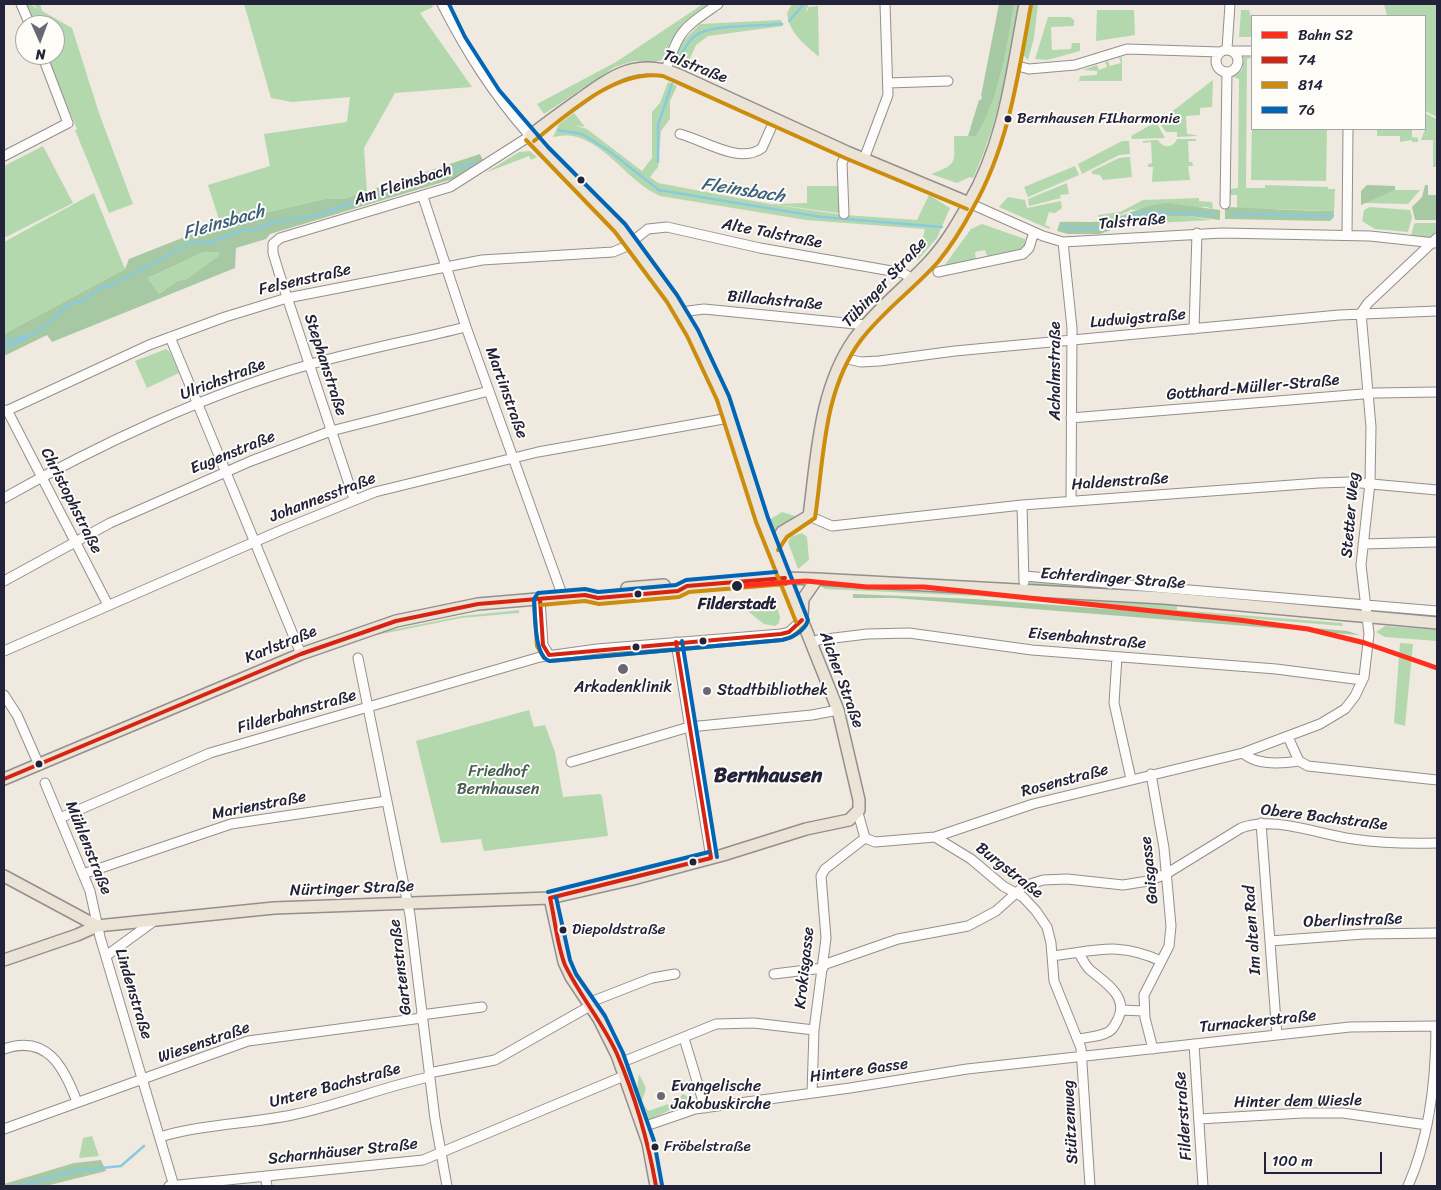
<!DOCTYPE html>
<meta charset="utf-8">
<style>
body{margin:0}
#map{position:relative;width:1441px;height:1190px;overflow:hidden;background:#efe9df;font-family:Sriracha,sans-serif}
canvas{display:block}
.frame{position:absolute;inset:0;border:5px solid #22223b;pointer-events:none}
.legend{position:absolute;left:1251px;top:15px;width:175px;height:115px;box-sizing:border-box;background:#fdfcf7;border:1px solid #a5a5ac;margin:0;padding:6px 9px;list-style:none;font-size:15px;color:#22223b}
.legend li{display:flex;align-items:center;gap:10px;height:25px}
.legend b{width:25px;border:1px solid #a5a5ac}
.north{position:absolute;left:15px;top:15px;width:50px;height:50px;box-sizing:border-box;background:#fdfcf7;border:1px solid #a5a5ac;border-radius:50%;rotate:178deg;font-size:14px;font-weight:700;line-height:20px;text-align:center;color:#22223b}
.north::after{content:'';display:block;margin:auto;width:18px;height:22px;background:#6a6874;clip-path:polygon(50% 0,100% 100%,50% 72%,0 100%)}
.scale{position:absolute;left:1264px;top:1152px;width:118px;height:22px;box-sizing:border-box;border:2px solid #22223b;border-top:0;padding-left:6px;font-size:15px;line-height:18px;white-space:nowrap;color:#22223b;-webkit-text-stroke:4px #fdfcf7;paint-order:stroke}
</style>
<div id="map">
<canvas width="1441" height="1190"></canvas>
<div class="frame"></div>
<ul class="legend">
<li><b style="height:6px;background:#ff2e1d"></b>Bahn S2</li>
<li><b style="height:6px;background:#d62413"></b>74</li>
<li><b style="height:6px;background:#cc8c0c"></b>814</li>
<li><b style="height:6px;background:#0065b7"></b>76</li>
</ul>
<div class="north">N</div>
<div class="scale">100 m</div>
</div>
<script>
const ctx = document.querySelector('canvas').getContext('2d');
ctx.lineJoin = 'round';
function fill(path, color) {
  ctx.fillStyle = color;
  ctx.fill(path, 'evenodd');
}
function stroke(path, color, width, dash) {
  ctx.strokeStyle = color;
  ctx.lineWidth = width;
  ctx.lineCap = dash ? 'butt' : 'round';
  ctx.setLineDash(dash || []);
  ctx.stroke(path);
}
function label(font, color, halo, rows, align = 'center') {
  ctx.font = font + ' Sriracha,sans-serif';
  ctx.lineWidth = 4;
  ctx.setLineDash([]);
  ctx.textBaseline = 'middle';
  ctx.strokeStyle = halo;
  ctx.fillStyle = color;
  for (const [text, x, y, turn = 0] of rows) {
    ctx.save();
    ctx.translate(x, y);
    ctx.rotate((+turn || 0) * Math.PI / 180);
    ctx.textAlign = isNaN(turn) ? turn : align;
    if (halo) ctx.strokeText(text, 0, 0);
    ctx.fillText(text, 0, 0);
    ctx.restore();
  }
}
fill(new Path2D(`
 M23,4H30L38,9L33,4H40L42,11L72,28L99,113L133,204L109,213L75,130L77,129L46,55H55V25H33Z
 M244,4H432L433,7L420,13L472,87L395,93L364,148L367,192L344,199H325L220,223L208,185L270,166L264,134L347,122L350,97L292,102L271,98Z
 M703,4H710C679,24 677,27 662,60L654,62L634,61L615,67L544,114L537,104L616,62Z
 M792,4H809L805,13L809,7L818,6L819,57C804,43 790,35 787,13Z
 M1014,4H1020C1008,63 999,123 973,178L970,177L957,183L931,174C959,164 954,162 954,136H976L999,80Z
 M1030,4H1038L1034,38L1028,60L1023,55L1022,48Z
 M1384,4H1437V117L1425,111V16H1387Z
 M1097,10H1134L1135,35L1096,41Z
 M1241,10H1249L1252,21V37H1239Z
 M1048,17H1070L1074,20V26L1051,27L1052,50L1071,49L1072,43H1080V51L1047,60L1035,59Z
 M781,20L783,26L708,36L696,45L686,67L674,62L680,44L700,24Z
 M1122,57V81H1079L1080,76L1097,75V71L1083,70L1097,65L1099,70L1107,67L1105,62L1108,61L1110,66L1121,63L1119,58Z
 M1244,57H1252L1247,59L1246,188H1265V185L1328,187V189H1335L1334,211L1237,208V195H1230V189L1238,188L1239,79L1233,77L1242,70Z
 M1213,80L1212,107L1200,108V115L1186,116L1187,134L1196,135L1197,136L1177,137V132H1166L1160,124L1161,120Z
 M668,82L677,86L670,101V119L661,131L658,167L650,177L658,183L770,204L844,215L917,220L929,195L950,208L937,238L917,261L925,229L806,220L660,196C628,182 608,144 573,136C566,135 559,136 553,137L559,124L574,113L585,127L574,125L587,129L642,171L652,158V112L660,103Z
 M1425,113L1437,119V167H1433V140H1421L1425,129Z
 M1156,122L1165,138L1132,139L1131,136Z
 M1252,122V129H1327L1326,181L1251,180Z
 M1377,129H1412V137L1418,138V142H1412V140L1400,142V136H1377Z
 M1177,139H1196V141H1188L1189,162H1192L1193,166H1188L1190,180L1152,182L1153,167H1148V164L1152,163L1151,142L1143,143V141L1158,140C1163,149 1173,148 1177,139Z
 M1122,141H1129L1130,154L1119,155L1082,174L1078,164Z
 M43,146L73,203L4,238V166Z
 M530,151L537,157L531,160L529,156L485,173L519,152Z
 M1130,157L1132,177L1103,180L1100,175L1092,174V171L1119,158Z
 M1075,166L1079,175L1028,197L1024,187Z
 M1067,183L1069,194L1060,195L1061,198L1029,206L1028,199Z
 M807,186H839L840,211L838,213L772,204L807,203Z
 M1395,190H1420L1408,204L1365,203L1366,201Z
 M94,193L125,269L4,334V242Z
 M1008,197L1025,200L1027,208L1061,201L1062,208L1055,213L1049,212L1045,225L1050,227L1049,229L999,207Z
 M1199,198V201L1212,202L1213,209L1207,207L1131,210L1111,219L1099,222L1098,215L1120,212L1143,200Z
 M1370,207L1410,210L1412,217L1408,232L1375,229L1362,221L1364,210Z
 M1150,216H1189L1212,220L1120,225Z
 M1417,223H1437V233L1426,239L1411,236L1414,224Z
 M982,224L1025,239V248L987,256L985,250L975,252L976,259L944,266L971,229Z
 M204,252H220L218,256L187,279L177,281L159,294L148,278Z
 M166,349L170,352L179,373L147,388L135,361Z
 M782,512L798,517L775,535L769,520Z
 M802,533L807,537L809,560L798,569L788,542L791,537Z
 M1033,581L1342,606V609L1031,585L1030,582Z
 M835,585L1153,603L1177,606V610L1342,623L1343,626L977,596L825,589L821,586Z
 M769,607L772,610L777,607L780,617L779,623L775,626L764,624L745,609Z
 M519,610V613L461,618L377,635L376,633L462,616Z
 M1385,626L1437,630V641L1385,637L1376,632Z
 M1400,643L1413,644L1405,726L1394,723Z
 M529,710L534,727L545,725L555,752L563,797L600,794L602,796L608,836L484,851L481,839L441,843L416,741Z
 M639,1074L646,1088L642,1101L648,1111L674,1102L683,1094L693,1099L649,1120L637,1090Z
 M92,1136L99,1156L79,1158L83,1138Z`), '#b4d8ae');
fill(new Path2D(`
 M999,4H1014C1006,49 1000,96 976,136H968L979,100H981L982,97L981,96Z
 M480,154L483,160L453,179L270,234L266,239L236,248L235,268L52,342L47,335L4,356V334L125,269L129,259L220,223L325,199H344ZM204,252H220L218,256L187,279L177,281L159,294L148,278Z
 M1367,185L1395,186V190L1361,205V191Z
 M1425,185H1428V195H1437V220H1415L1412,207L1422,197Z
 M1167,203L1220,210V220L1189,216H1150L1100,234H1068L1057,231L1060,222C1077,221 1094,224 1110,219C1133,213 1141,206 1167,203Z
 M1225,207C1261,208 1298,211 1334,211L1333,218L1330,221L1225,219Z
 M853,594L974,599L1134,611L1347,631L1360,635L895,598H853Z
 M101,1160L106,1171L46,1186H4V1184L74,1163Z`), '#a6c9a4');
stroke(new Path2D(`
 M789,21L804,4
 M678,60C683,51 690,37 700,33C716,25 761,26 782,24
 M558,130L582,134L609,151L659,190L821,217L942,227
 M658,162V125L672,84
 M1234,214L1333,216
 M1063,227L1075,229L1100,228L1131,215L1145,212L1214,214
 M4,342L26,336
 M4,348L12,346L43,328L68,305L85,300L100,288L112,285L192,242L208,243L240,231L254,230L274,222L314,216L474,163
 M20,1186L72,1171L121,1166L144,1146`), '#8acade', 2.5);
const minor = new Path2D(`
 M21,4L30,25
 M1227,49L1230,4
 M1216 61a11 11 0 1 1 22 0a11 11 0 1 1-22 0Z
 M1234,51H1252
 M1014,65L1029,69L1075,65L1127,49L1220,52
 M666,70C679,29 684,28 718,4
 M888,83L948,81
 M680,134C704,140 740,165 762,148L775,119
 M4,156L68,123L42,55
 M864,159L888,95L885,4
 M423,197L466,327L563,597
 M969,203L1043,236L1063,242L1222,233L1370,236L1435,243
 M1225,204L1227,72
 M844,214L842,163L847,152
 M1347,235L1348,129
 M1063,242L1072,328L1071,501
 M938,272L1023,254L1029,248L1034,232
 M681,312L704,309L866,325
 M1194,329L1197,233
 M170,337L301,654
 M843,358L861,362L879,361L955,351L1339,315L1437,311
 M7,410L108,605
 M4,412L149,345L225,317L287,298L482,260L613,252L625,247L648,229L667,227L760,248L903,273L912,279
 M1071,418L1375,393L1437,392
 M4,498C96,446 206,394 308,365C360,350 414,340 466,327
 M354,499L280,276L273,253V244L280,238L450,187L530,136C493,94 467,53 442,4
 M1022,505L1024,582
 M809,516L832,526L1022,505L1319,483L1350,482L1437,490
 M1363,544L1437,542
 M1024,576L1437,611
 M4,581L110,523L251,461L331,431L489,391
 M540,599L543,645L549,655
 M676,642L711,858
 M811,644L818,640L867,634L909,633L1032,650L1276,669L1362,680
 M4,651L284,529L375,492L538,452L729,418
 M1117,657L1114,703L1131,779
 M358,658L410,915L435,1119L447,1186
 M4,695L17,715L39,765
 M1288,737L1299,761L1308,766L1437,780
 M1243,753C1257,766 1281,764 1299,761
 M571,762L689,727L812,715L838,710
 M1151,774L1164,848L1171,926L1169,946L1144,995L1145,1018L1153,1049
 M45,783L90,891L100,937L174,1186
 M858,813L865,838L875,842L935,837L1033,804L1243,753L1320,724L1345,709L1355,696L1364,677L1369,634L1361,565L1370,483L1371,427L1361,313L1368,303L1437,238
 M60,818L210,753L540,657L597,649L781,634L789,632L802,620
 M1261,823L1277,1035
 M935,837L971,859L1003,886L1023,897L1036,911L1047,927L1051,943L1054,981L1081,1048L1090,1186
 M83,874L231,824L386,801
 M1270,941L1364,934L1437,933
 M1079,953C1082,959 1085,965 1090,970C1105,982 1129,997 1118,1019C1115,1024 1113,1031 1106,1033C1098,1037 1087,1037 1079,1039
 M106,956L154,921
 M1052,956C1096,951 1118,941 1161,961
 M823,965L898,939L968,926L996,911L1024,886L1043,880L1067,879L1123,885L1148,881L1166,874L1241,828C1273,815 1320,835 1353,839C1381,843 1409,844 1437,843
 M774,974L823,968
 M588,1003L652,978L675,974
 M1122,1010L1143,1011
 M421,1015L482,1007
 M684,1038L705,1108
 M1194,1044L1203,1186
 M4,1049C47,1034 64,1067 77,1102
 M620,1063L716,1024L754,1023L814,1030
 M429,1073L495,1060L590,1006
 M812,1093L814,1030L826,938L821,876L825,869L865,838
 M1199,1119L1303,1113H1343L1427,1125
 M643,1127L695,1109L850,1088L967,1069L1350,1027L1437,1026
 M4,1129L248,1041L422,1018
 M160,1137C203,1124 248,1124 292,1115C339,1105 383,1087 429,1077
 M265,1176L267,1186
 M169,1186L423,1160L624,1076
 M1408,1186C1430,1136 1436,1080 1436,1026`);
const major = new Path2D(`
 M773,547L782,532L809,516C817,457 819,388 855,338C875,311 903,289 926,265C944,247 957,224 969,203C1005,141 1012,72 1025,4
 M627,588L664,585
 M802,616L803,599L817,579
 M4,779L301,654L396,621L478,604L585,595L598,598L678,591L687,586L785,578L817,579L1164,598L1437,623
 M4,876L97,926L274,908L550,898L633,879L723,855L806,829L849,820L859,810V800L838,710L762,520L726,408L705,357L681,312L620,228L530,136C546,123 563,111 580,99C612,76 637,57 679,75L847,152L969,203
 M550,898L564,962L571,977L599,1019L617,1055L648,1143L656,1186
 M4,960L77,935L97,926`);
stroke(minor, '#938f8f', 11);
stroke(major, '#938f8f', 14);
stroke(minor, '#fdfcfa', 9);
stroke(major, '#eae3d6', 11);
stroke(new Path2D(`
 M540,599L543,645L549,655L781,634L789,632L802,620
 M676,642L711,858
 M4,779L301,654L396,621L478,604L585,595L598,598L678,591L687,586L785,578
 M550,898C555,919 557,945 565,965C580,996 603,1023 617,1054C635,1096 648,1141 656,1186
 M550,898L711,858`), '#d62413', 4);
stroke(new Path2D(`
 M526,140L615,232L667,302L687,336L717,400L756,522L796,622
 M534,141C569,113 616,69 663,76L845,158L967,209
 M778,550L787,537L815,518C824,458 823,391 861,340C883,311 914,289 938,262C952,245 963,227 973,208C1009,145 1018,75 1031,5
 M534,599L537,646L544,658
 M541,605L585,601L599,604L679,597L689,592L786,584
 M550,661L782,640L792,637L806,625`), '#cc8c0c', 4);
stroke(new Path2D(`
 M449,4L465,37L499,90L548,147L625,224L677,295L698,330L729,396L768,518L808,620C805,631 792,638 782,640L550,661C534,658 535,613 534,599L538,593L585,589L598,592L676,585L686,580L776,572
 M682,641L717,857
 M548,892L709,852
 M556,897L570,960L576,974L605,1016L623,1053L654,1141L662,1185`), '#0065b7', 4);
stroke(new Path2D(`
 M737,586L806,581L867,587H924L1239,620L1308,629L1365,643L1437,668`), '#ff2e1d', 5);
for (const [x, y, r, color] of [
 [1008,119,4.5,"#22223b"],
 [581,180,4.5,"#22223b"],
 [737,586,6,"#22223b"],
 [638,594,4.5,"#22223b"],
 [703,641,4.5,"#22223b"],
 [636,647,4.5,"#22223b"],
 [623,669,6,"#6a6874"],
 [707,691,5,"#6a6874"],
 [39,764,4.5,"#22223b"],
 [693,862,4.5,"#22223b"],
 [563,930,4.5,"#22223b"],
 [661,1096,5,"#6a6874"],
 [655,1147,4.5,"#22223b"]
]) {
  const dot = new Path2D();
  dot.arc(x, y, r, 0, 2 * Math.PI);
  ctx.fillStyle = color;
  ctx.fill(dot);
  stroke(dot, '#fdfcf7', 2);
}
label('15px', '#22223b', '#fdfcf7', [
 ["Bernhausen FILharmonie",1017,119],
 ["Diepoldstraße",572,930],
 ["Fröbelstraße",664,1147]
], 'left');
label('16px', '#22223b', '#fdfcf7', [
 ["Talstraße",695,67,21],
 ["Am Fleinsbach",403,185,-18],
 ["Talstraße",1132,222,-5],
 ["Alte Talstraße",772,234,11],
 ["Felsenstraße",305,280,-13],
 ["Tübinger Straße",885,283,-47],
 ["Billachstraße",775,301,5],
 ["Ludwigstraße",1138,319,-5],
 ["Stephanstraße",325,365,72],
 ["Achalmstraße",1056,371,-90],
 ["Ulrichstraße",223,380,-21],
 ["Gotthard-Müller-Straße",1253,388,-5],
 ["Martinstraße",506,393,70],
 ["Eugenstraße",233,453,-22],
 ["Haldenstraße",1120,482,-4],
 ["Johannesstraße",323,498,-21],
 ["Christophstraße",71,501,63],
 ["Stetter Weg",1351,515,-85],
 ["Echterdinger Straße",1113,579,4],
 ["Eisenbahnstraße",1087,639,5],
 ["Karlstraße",281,645,-22],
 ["Aicher Straße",841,680,70],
 ["Filderbahnstraße",297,712,-16],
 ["Rosenstraße",1065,781,-15],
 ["Marienstraße",259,806,-11],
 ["Obere Bachstraße",1324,818,7],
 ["Mühlenstraße",88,848,68],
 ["Gaisgasse",1150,870,-96],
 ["Burgstraße",1009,871,38],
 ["Nürtinger Straße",352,889,-2],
 ["Oberlinstraße",1353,921,-2],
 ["Im alten Rad",1253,930,-94],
 ["Gartenstraße",401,967,-97],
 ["Krokisgasse",805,968,-84],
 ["Lindenstraße",133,994,73],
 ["Turnackerstraße",1258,1022,-6],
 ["Wiesenstraße",204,1043,-19],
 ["Hintere Gasse",859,1071,-8],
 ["Untere Bachstraße",335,1086,-15],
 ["Hinter dem Wiesle",1298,1102,-1],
 ["Filderstraße",1184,1116,-94],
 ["Stützenweg",1071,1122,-93],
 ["Scharnhäuser Straße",343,1152,-6]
]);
label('bold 16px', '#22223b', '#fdfcf7', [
 ["Filderstadt",737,605]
]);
label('16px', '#22223b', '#fdfcf7', [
 ["Arkadenklinik",623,688,"center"],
 ["Stadtbibliothek",717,691],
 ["Evangelische",671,1087],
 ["Jakobuskirche",671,1105]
], 'left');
label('16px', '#445d55', '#fdfcf7', [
 ["Friedhof",498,772],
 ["Bernhausen",498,790]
]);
label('italic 18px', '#3a607c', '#fdfcf7', [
 ["Fleinsbach",743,191,9],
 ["Fleinsbach",224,223,-16]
]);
label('bold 21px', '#22223b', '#fdfcf7', [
 ["Bernhausen",768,777]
]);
</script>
